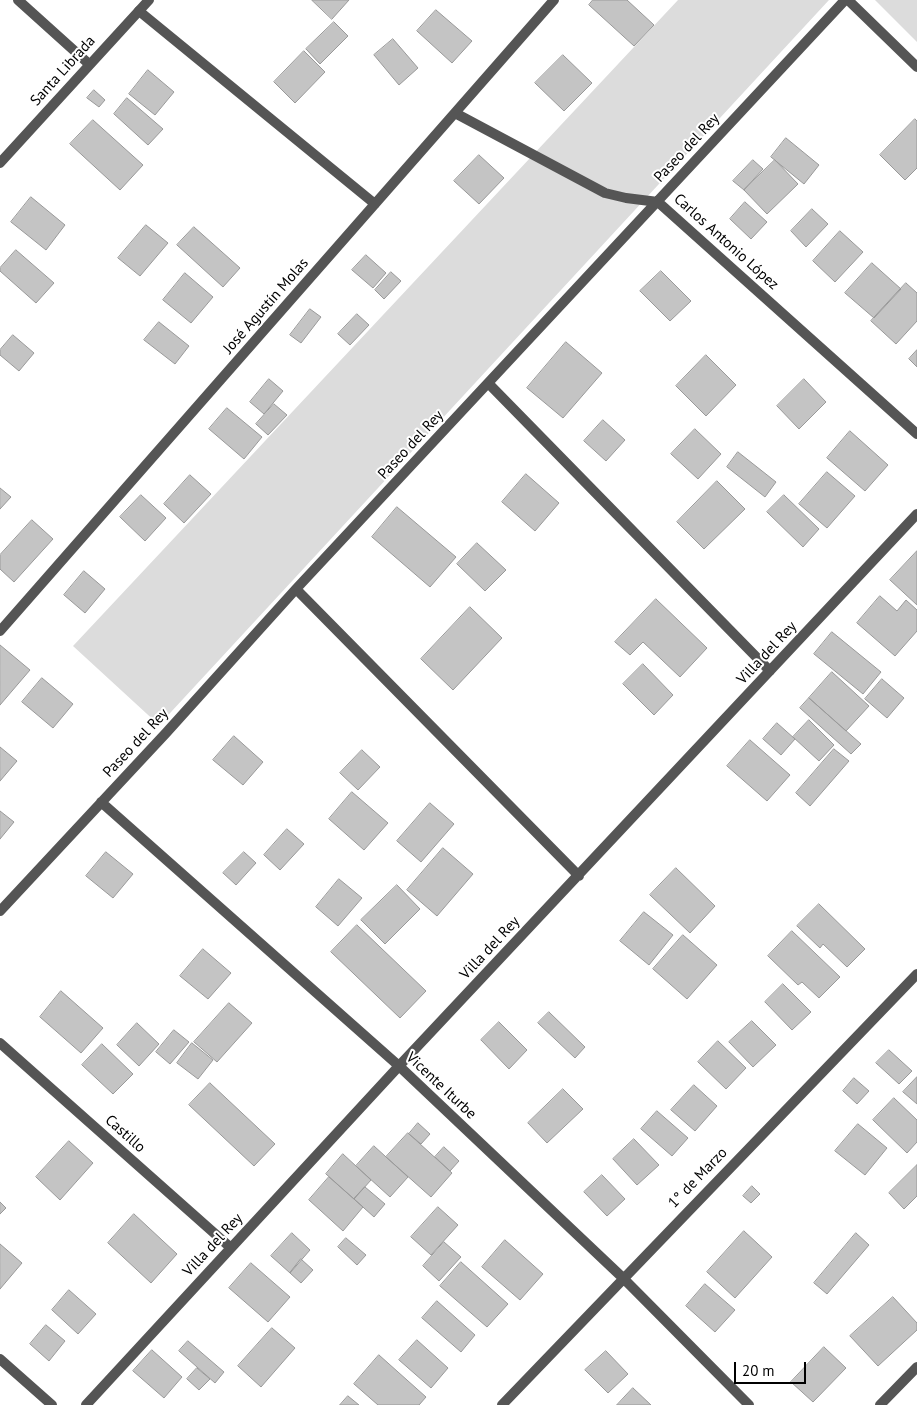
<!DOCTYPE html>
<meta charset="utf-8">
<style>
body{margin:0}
#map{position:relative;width:917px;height:1405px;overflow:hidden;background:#fff;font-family:"PT Sans",sans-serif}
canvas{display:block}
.scale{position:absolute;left:734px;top:1362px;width:72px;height:22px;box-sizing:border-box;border:2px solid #000;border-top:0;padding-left:6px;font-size:15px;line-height:18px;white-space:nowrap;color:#000;-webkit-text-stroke:4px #fff;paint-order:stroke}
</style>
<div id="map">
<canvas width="917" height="1405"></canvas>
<div class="scale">20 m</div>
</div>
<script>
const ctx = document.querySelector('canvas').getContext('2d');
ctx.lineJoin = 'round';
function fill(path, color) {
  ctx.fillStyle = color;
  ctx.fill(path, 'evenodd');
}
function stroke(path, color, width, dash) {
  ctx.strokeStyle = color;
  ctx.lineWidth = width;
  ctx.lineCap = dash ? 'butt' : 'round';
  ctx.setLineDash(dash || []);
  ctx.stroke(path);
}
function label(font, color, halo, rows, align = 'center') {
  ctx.font = font + ' "PT Sans",sans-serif';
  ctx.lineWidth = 4;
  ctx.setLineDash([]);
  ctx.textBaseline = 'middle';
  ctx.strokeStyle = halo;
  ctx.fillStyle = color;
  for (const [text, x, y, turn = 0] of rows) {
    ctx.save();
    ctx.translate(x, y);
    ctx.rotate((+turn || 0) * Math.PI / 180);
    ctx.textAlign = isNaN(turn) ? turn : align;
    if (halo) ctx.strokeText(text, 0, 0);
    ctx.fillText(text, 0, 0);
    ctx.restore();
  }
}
fill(new Path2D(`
 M678,0H829L159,725L73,646Z
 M875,0H917V42Z`), '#dcdcdc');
const building = new Path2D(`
 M312,0H349L332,19Z
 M593,0H627L654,25L634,46L589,5Z
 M436,10L472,41L452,63L417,31Z
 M334,22L348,36L320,64L306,49Z
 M393,39L418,68L399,85L374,55Z
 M304,51L325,72L295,103L274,82Z
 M563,55L592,83L564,111L535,83Z
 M148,70L174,92L155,115L129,94Z
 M94,90L105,100L99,107L87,98Z
 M127,98L163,129L148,145L114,114Z
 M915,119L917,121V168L905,180L880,155Z
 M93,120L143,165L120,190L70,144Z
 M786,138L819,165L804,184L771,157Z
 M479,155L504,178L479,204L454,181Z
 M753,160L763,169L744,190L733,181Z
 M775,160L798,184L767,214L744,190Z
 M31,197L65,225L46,250L11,222Z
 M745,202L767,222L751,239L730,219Z
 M812,209L828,224L806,247L791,231Z
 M146,225L168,243L140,276L118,258Z
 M194,227L240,268L223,287L177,245Z
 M840,231L863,252L835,282L813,261Z
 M16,250L54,283L36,303L0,271V268Z
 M366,255L386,273L373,288L352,270Z
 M872,263L901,289L874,318L845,293Z
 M661,271L691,301L670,321L640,291Z
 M391,272L401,281L384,299L375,290Z
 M185,273L213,297L191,323L163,300Z
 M906,283L917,293V321L896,344L871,321Z
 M310,309L321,317L301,343L290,335Z
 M357,314L369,325L350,345L338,334Z
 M159,322L189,346L175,364L144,340Z
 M13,335L34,353L19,371L0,355V350Z
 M566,342L602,373L563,418L527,388Z
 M917,350V367L909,359Z
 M706,355L736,385L706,416L676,386Z
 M269,379L283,391L264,414L250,402Z
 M804,379L826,402L799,429L777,406Z
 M274,404L287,415L268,435L256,424Z
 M227,408L262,437L244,459L209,429Z
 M603,420L625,440L606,461L584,441Z
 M695,429L721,454L698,479L671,454Z
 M850,431L888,465L865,491L827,458Z
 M738,452L776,482L765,497L727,467Z
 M827,472L855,496L827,528L799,504Z
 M526,474L559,503L535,531L502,502Z
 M190,475L211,494L184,523L164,504Z
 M717,481L745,509L704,549L677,522Z
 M0,488L11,497L0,509Z
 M141,495L166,518L145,541L120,517Z
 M784,495L819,529L803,547L767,512Z
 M397,507L456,557L430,587L372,537Z
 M32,520L53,539L14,582L0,569V555Z
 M477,543L506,570L485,591L457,564Z
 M917,551V605L890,580Z
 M84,571L105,589L85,613L64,595Z
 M880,596L897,611L906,600L917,610V631L895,656L857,623Z
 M656,599L707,648L680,677L643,642L630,655L615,642Z
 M470,607L502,638L453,690L421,659Z
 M832,632L881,672L863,694L814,654Z
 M0,645L30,670L0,705Z
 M643,664L673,695L654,715L623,684Z
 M832,672L869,706L846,731L809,698Z
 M42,678L73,704L53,728L22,702Z
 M882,679L904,698L887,718L865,699Z
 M809,698L861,744L851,754L800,708Z
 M809,720L834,745L819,761L793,737Z
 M777,723L795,739L781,755L763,739Z
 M234,736L263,762L243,785L213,760Z
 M750,740L790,775L767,801L727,766Z
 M0,747L17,761L0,781Z
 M834,749L849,761L810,806L796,793Z
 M362,750L380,767L358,790L340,773Z
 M352,792L388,823L364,850L329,819Z
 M430,803L454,824L421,862L397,841Z
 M0,811L14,822L0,839Z
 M287,829L304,844L280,870L264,855Z
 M443,848L473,874L437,916L407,890Z
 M106,852L133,874L113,898L86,876Z
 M244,852L256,863L236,885L223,873Z
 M676,868L715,906L690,933L650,895Z
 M339,879L362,898L338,926L316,907Z
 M397,885L420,909L385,944L361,920Z
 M819,904L865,949L847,967L823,944L820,948L797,926Z
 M644,912L673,935L649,965L620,941Z
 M357,925L426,991L400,1018L331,952Z
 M792,931L840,977L819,998L802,982L798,985L768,956Z
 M683,935L717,965L687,999L653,969Z
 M203,949L231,973L208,999L180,976Z
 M783,984L811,1012L792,1030L765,1002Z
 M61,991L103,1028L81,1053L40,1017Z
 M229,1003L252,1023L217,1062L194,1042Z
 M549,1012L585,1047L575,1058L538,1023Z
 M752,1021L776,1045L753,1067L729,1042Z
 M499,1022L527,1050L509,1069L481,1040Z
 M137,1023L159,1044L139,1066L117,1045Z
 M174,1030L189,1042L170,1064L156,1052Z
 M718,1041L746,1068L726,1089L698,1062Z
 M192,1043L213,1060L198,1079L177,1063Z
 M102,1044L133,1074L113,1094L82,1065Z
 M889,1050L912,1071L899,1084L876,1063Z
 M917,1077V1104L903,1092Z
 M854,1078L869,1091L857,1104L843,1091Z
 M210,1083L275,1144L254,1166L189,1105Z
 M694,1085L717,1106L695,1131L671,1110Z
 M563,1089L583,1109L547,1143L528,1123Z
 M894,1098L917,1120V1142L907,1153L873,1120Z
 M657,1111L688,1138L672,1156L641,1129Z
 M418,1123L430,1134L421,1144L409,1134Z
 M858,1124L887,1148L865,1175L835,1151Z
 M408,1133L452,1173L431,1197L386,1157Z
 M634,1139L659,1165L637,1185L613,1159Z
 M69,1141L93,1163L60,1200L36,1177Z
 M374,1146L408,1177L390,1197L356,1166Z
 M444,1147L459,1161L450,1171L435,1157Z
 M343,1154L371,1180L354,1199L326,1174Z
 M917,1165V1196L904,1209L889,1193Z
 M602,1175L625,1199L607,1216L584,1192Z
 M329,1177L363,1207L343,1231L309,1200Z
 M752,1186L760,1194L751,1203L743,1196Z
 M365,1187L385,1204L374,1217L354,1199Z
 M0,1202L6,1208L0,1214Z
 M438,1207L458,1225L431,1255L411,1237Z
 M134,1214L177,1254L151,1283L108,1243Z
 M744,1231L772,1257L735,1298L707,1272Z
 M292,1233L310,1250L290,1273L271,1256Z
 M856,1233L869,1245L827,1294L814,1283Z
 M346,1238L366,1255L357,1265L338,1247Z
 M505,1240L543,1274L520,1300L482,1267Z
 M444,1242L461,1257L439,1281L423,1266Z
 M0,1244L22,1263L0,1289Z
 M301,1259L313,1270L301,1283L290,1273Z
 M461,1262L508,1304L487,1327L440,1286Z
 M251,1263L290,1297L268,1322L229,1288Z
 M705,1284L735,1310L715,1332L686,1306Z
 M69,1290L96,1314L78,1334L52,1310Z
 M893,1297L917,1323V1330L878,1366L850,1336Z
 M437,1301L475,1335L461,1352L422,1318Z
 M46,1325L65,1341L49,1361L30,1344Z
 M272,1328L295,1348L261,1387L238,1366Z
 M417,1340L448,1368L431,1388L399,1360Z
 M188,1341L224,1372L215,1383L179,1351Z
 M824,1347L846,1368L813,1402L791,1382Z
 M152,1350L182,1377L164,1398L133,1371Z
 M606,1351L628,1374L608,1393L585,1370Z
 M379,1355L426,1397L419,1405H378L354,1384Z
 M197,1368L210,1379L199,1390L187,1379Z
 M633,1388L651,1405H617Z
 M348,1396L359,1405H340Z`);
fill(building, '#c4c4c4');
stroke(building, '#999', 1);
stroke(new Path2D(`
 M18,0L89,64
 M848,0L917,67
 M139,11L375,204
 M455,113L605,193L626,198L658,202L917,434
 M489,384L770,671
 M296,589L579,876
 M0,631L554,0
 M101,802L399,1066L623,1278L749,1405
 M0,911L166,733L296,589L845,0
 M0,1043L231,1248
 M0,1359L52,1405
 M86,1405L399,1066L917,514
 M502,1405L917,974
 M880,1405L917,1367`), '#555', 10);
stroke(new Path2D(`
 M0,163L149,0`), '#555', 10);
label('15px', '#000', '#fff', [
 ["Santa Librada",63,71,-48],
 ["Paseo del Rey",687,148,-47],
 ["Carlos Antonio López",726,242,42],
 ["José Agustín Molas",266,306,-49],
 ["Paseo del Rey",411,445,-47],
 ["Villa del Rey",767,653,-47],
 ["Paseo del Rey",136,743,-47],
 ["Villa del Rey",490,948,-47],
 ["Vicente Iturbe",441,1086,43],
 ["Castillo",125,1134,42],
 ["1° de Marzo",698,1178,-46],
 ["Villa del Rey",213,1245,-47]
]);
</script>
